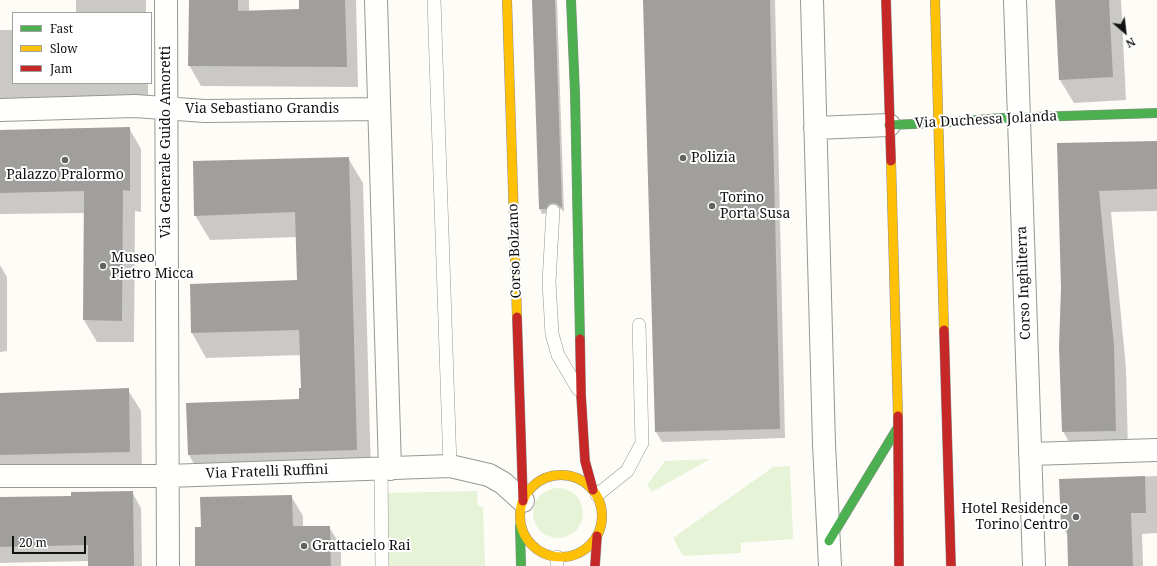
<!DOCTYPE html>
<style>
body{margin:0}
#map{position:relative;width:1157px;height:566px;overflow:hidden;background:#fdfcf7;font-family:"Noto Serif",serif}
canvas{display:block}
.legend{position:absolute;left:12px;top:12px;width:140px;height:72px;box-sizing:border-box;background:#fff;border:1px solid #a0a0a0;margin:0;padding:5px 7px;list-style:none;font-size:12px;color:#111}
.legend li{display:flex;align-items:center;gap:8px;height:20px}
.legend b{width:20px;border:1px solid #a0a0a0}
.north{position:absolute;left:1105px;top:12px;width:40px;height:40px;-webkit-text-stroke:3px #fff;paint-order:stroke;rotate:152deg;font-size:11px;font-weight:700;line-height:16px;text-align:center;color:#111}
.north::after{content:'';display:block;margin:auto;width:14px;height:18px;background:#111;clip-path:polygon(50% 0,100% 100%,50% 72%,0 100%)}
.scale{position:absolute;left:12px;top:536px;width:74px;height:18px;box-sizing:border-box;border:2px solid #111;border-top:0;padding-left:5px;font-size:12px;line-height:14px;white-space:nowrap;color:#111;-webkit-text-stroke:3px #fff;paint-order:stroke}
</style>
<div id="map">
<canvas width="1157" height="566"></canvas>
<ul class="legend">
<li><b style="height:5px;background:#4caf50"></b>Fast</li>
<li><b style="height:5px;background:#ffc107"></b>Slow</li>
<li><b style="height:5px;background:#c62828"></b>Jam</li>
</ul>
<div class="north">N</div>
<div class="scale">20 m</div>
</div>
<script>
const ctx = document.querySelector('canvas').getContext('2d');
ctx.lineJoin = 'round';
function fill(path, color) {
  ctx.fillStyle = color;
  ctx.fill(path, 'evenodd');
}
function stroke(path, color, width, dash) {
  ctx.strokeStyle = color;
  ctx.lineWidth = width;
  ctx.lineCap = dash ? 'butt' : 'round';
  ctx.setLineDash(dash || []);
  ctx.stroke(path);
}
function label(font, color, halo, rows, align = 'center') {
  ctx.font = font + ' "Noto Serif",serif';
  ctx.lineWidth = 4;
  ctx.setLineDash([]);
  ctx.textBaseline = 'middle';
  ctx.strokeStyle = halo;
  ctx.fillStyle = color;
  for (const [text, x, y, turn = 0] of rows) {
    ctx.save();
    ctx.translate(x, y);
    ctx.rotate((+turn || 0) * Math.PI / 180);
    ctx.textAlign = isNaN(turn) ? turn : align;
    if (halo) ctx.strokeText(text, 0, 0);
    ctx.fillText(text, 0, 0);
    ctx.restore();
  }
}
fill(new Path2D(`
 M710,459L652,492L647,485L665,461Z
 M790,466L793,539L741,543V553L683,556L673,538L773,467Z
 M533 513a25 25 0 1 1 50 0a25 25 0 1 1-50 0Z
 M477,491L478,506L483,507L485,566H385L384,493Z`), '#e7f3d7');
fill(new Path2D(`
 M76,0H146V13H76Z
 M189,0H249V12L300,10V0H356L358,87L201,86L189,65Z
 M533,0H557L564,212L561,209L556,208L548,213L542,214L540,209Z
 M644,0H775L785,438L662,442L656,432Z
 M1056,0H1121L1126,100L1074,103L1060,80Z
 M0,30H13V83H148V103L0,108Z
 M129,128L141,149V212L135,211L134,342H97L84,320L85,213L0,214V131Z
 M1157,143V211L1111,212L1126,368L1128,452L1075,453L1063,431L1062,288L1058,144Z
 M348,158L363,183L371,475L203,480L189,455L187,404L300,400L302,389L301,355L206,358L192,333L298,281L297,237L210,240L195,215Z
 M0,265L7,277V351L0,352Z
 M128,390L141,411L142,473L0,476V394Z
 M1157,476V533L1142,534L1143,566H1069L1068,536L1062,526L1060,480Z
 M132,492L141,508L142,566H90L89,561L0,563V498L72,497Z
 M291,496L303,516V527H329L341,546V566H196L202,528Z`), '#0003');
fill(new Path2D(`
 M189,0H238V11L299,9V0H345L347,67L188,66Z
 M532,0H555L562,208L557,204L553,203L549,204L546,209H539Z
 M643,0H770L780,429L655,432Z
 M1055,0H1109L1113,77L1059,80Z
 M130,127V191L123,190L122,321L83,320L84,191L0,193V130Z
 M1157,141V189L1099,191L1114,345L1116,431L1062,432L1059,347L1061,288L1057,143Z
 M349,157L357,450L188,455L186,403L299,399V388H301L299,330L191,333L190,284L297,280L295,212L194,216L193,161Z
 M129,388L130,452L0,455V393Z
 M1145,476L1146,513H1131L1133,566H1068L1067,526H1061L1059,479Z
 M133,491L134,566H88V545L0,547V497L71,496V492Z
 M292,495L293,526H330L331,566H195V527H201L200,497Z`), '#a19f9c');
const lane = new Path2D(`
 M434,0L450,466
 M553,211L549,282L552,334L558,355L578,389
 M381,469L382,566
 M597,495L627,471L642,443L639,325
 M557,557V566`);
const street = new Path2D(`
 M166,0L168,566
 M376,0L390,469
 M812,0L824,444L830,566
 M1015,0L1034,566
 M0,110L135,106L205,111L379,109
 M815,128L889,125
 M1030,454L1157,450
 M0,476H168L450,466L489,475L503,483L523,501`);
const fast = new Path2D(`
 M571,0L575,93L580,339
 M889,125L938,123L1002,118L1157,113
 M520,526L521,566
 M829,541L898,427`);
const slow = new Path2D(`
 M507,0L517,317
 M935,0L944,330
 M891,161L898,416
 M520 516a41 41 0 1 1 82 0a41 41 0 1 1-82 0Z`);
const jam = new Path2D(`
 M886,0L891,161
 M517,317L523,501
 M944,330L951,566
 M580,339L581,394L585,461L593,490
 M898,416L899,566
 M595,566L597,536`);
stroke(lane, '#979795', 14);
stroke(street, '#979795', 24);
stroke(fast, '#8e8d8b', 10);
stroke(slow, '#8e8d8b', 10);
stroke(jam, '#8e8d8b', 10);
stroke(lane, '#fffffe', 13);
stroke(street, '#fffffe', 22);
stroke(fast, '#4caf50', 9);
stroke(slow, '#ffc107', 9);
stroke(jam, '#c62828', 9);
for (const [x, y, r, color] of [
 [683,158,4,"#646362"],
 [65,160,4,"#646362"],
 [712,206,4,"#646362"],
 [103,266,4,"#646362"],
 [1076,517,4,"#646362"],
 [304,546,4,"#646362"]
]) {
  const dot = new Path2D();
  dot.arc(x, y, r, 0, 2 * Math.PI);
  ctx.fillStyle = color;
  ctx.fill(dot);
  stroke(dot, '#fff', 1.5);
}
label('14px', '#111', '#fff', [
 ["Via Sebastiano Grandis",262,109],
 ["Via Duchessa Jolanda",986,120,-3],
 ["Via Generale Guido Amoretti",166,142,-90],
 ["Corso Bolzano",515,251,-92],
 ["Corso Inghilterra",1024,283,-92],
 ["Via Fratelli Ruffini",267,472,-2]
]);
label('14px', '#111', '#fff', [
 ["Polizia",691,158],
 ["Palazzo Pralormo",65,175,"center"],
 ["Torino",720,198],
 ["Porta Susa",720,214],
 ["Museo",111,258],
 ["Pietro Micca",111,274],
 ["Hotel Residence",1068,509,"right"],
 ["Torino Centro",1068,525,"right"],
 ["Grattacielo Rai",312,546]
], 'left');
</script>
